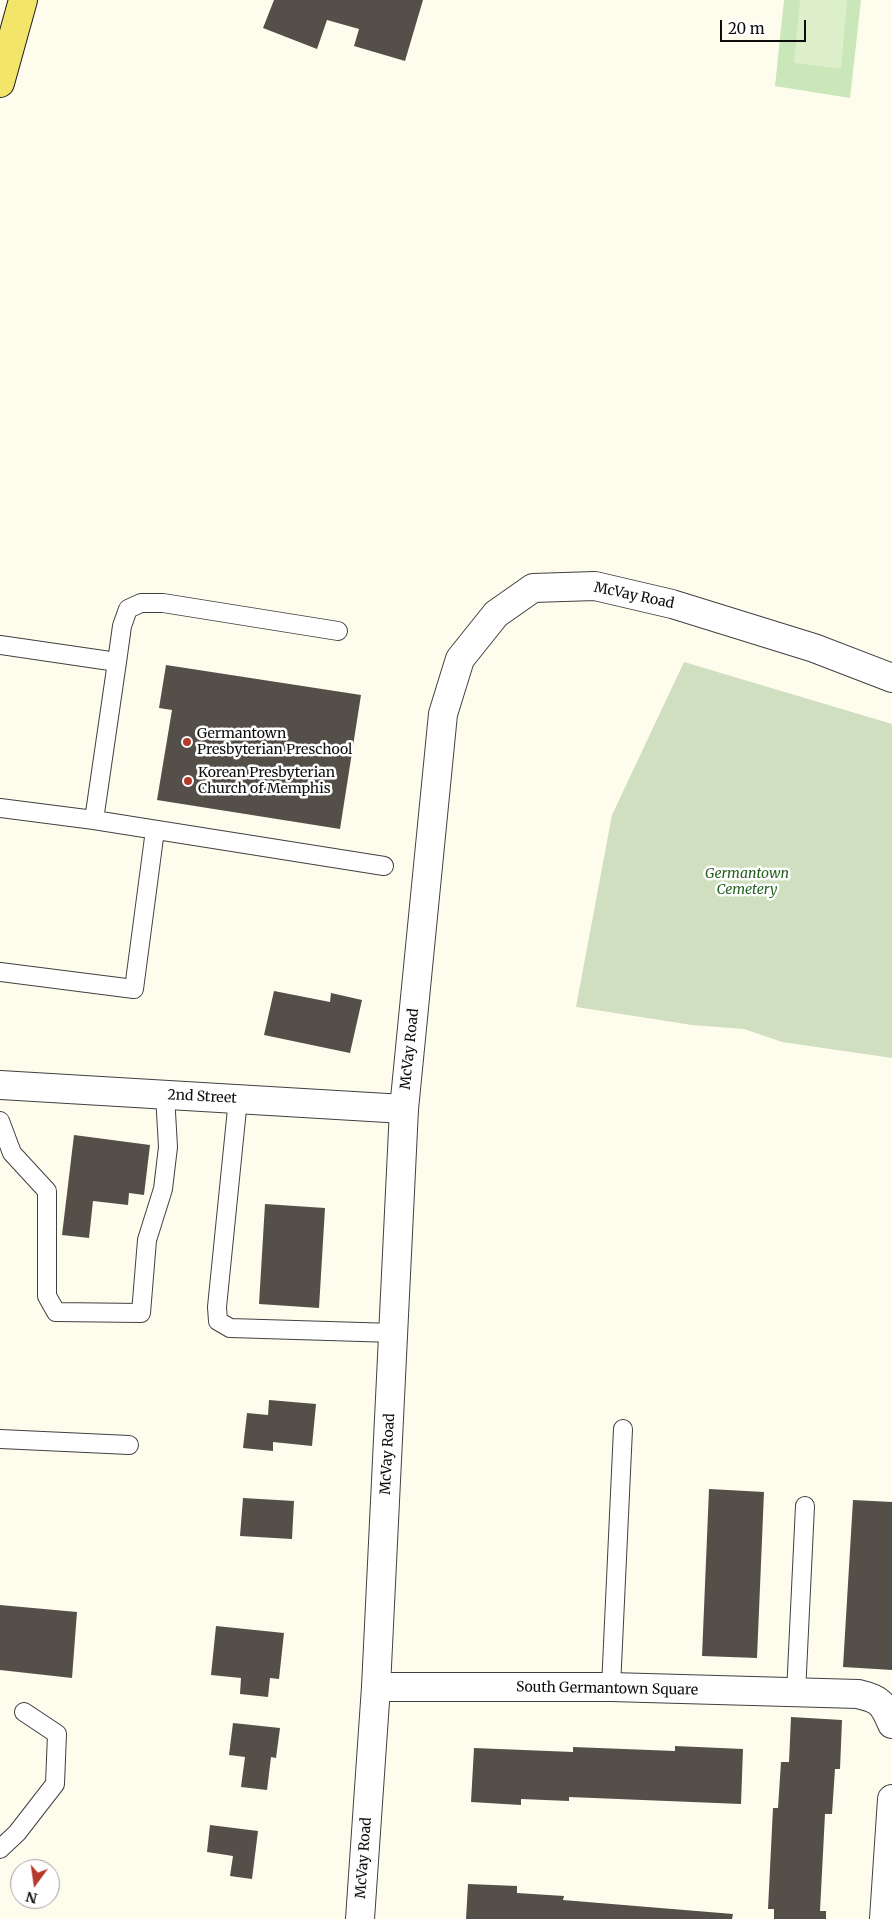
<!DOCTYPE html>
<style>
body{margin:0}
#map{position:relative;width:892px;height:1919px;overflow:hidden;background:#fefded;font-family:Merriweather,serif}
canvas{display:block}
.north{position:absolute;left:10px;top:1859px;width:50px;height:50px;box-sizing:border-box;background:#fff;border:1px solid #9e9e9e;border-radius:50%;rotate:194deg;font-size:14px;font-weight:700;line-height:20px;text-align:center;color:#0d0d0d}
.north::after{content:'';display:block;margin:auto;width:18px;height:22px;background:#b63a2b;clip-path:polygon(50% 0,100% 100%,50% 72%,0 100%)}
.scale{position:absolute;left:720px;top:20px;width:86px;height:22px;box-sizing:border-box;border:2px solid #0d0d0d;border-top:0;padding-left:6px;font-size:15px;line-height:18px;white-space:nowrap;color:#0d0d0d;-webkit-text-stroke:4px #fff;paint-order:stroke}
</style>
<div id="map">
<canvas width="892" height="1919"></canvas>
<div class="north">N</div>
<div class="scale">20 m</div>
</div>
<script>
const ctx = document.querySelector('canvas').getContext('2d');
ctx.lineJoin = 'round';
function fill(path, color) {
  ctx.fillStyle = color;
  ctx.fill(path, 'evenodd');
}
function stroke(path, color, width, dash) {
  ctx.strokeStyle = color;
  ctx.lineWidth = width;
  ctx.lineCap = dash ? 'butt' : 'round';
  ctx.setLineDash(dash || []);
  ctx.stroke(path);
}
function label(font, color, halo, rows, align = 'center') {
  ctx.font = font + ' Merriweather,serif';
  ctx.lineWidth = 5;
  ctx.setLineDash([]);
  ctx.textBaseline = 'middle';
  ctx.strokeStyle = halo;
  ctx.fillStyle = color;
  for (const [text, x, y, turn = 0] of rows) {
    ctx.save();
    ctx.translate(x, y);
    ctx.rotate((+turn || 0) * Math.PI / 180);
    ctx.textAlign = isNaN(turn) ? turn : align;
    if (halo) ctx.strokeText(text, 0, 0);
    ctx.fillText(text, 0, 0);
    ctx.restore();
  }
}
fill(new Path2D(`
 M784,0H861L850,98L775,86Z`), '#c9e7b8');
fill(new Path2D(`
 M684,662L892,724V1058L782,1042L744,1029L692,1025L576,1007L612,815Z`), '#d0dfbf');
fill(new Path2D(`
 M800,0H847L841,69L794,63Z`), '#dceeca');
fill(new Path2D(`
 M274,0H423L405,61L354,46L359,29L327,20L317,49L263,28Z
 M166,665L361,695L340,829L157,800L172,710L159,708Z
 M274,991L330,1002L331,993L362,1000L350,1053L264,1035Z
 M74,1135L150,1145L144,1195L129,1193L128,1205L93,1201L89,1238L62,1235Z
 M265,1204L325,1208L319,1308L259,1304Z
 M269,1400L316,1404L312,1446L273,1442V1451L243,1448L247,1413L268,1415Z
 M709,1489L764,1492L757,1658L702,1656Z
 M243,1498L294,1501L292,1539L240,1536Z
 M853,1500L892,1502V1670L843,1667Z
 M0,1605L77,1612L72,1678L0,1670Z
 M216,1626L284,1633L279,1679L270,1678L268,1697L240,1694L241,1678L211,1675Z
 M791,1717L842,1720L840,1769H835L832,1814H825L820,1911H826V1919H774V1909H768L773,1808H778L781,1762H789Z
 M233,1723L280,1728L276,1758L271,1757L267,1790L241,1787L245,1757L229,1755Z
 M675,1746L743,1749L741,1804L569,1797V1801L521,1799V1805L471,1802L474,1748L573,1752V1747L675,1751Z
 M210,1825L258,1831L252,1879L230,1876L233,1856L207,1852Z
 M468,1884L517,1886V1893L564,1896L563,1900L733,1914L732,1919H466Z`), '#554f49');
const service = new Path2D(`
 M0,645L117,662L94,820L384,866
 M117,662L122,626L128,609L141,603H163L338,631
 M0,808L94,820
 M0,972L134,989L155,830
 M238,1099L217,1307L218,1321L230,1328L394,1333
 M0,1121L12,1153L47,1191V1296L56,1312L141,1313L147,1240L163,1189L168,1147L165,1095
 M0,1439L129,1445
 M611,1687L623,1429
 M796,1693L805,1506
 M0,1849L17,1833L55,1784L57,1734L24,1712`);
const minor = new Path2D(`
 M0,1085L404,1109
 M376,1687H611L858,1694C880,1699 883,1703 892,1724
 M884,1919L892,1799`);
const tertiary = new Path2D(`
 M360,1919L376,1687L404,1109L443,714L460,659L496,614L533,588L595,586L672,604L814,648L892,678`);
const primary = new Path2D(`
 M0,83L23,0`);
stroke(service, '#404040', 20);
stroke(minor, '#404040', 30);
stroke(tertiary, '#404040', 30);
stroke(primary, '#1e1e1e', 30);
stroke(service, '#fff', 18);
stroke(minor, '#fff', 28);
stroke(tertiary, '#fff', 28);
stroke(primary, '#f2e569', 28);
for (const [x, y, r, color] of [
 [187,742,5,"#b63a2b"],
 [188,781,5,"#b63a2b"]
]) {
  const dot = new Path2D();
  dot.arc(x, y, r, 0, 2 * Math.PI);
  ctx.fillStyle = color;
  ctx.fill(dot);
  stroke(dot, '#fff', 2);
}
label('14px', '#0d0d0d', '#fff', [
 ["McVay Road",634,596,12],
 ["McVay Road",410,1049,-84],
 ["2nd Street",202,1097,3],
 ["McVay Road",388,1454,-87],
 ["South Germantown Square",607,1689,1],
 ["McVay Road",364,1858,-86]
]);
label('14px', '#0d0d0d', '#fff', [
 ["Germantown",197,734],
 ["Presbyterian Preschool",197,750],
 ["Korean Presbyterian",198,773],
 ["Church of Memphis",198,789]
], 'left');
label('italic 14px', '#246120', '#fff', [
 ["Germantown",747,874],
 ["Cemetery",747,890]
]);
</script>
